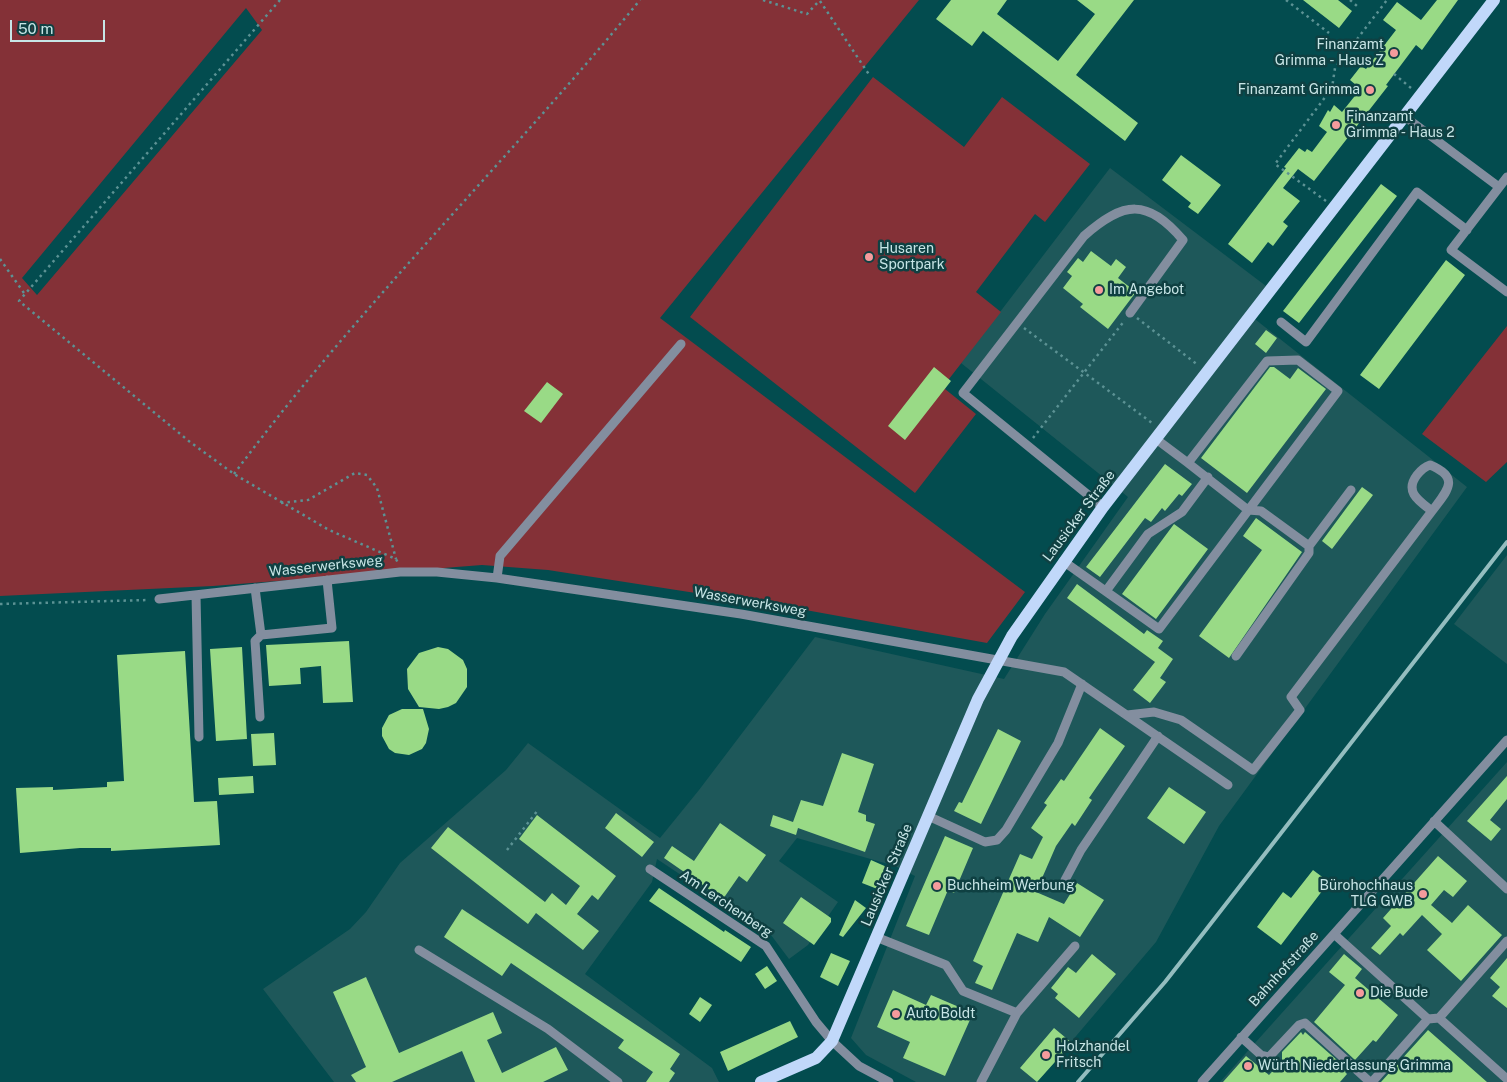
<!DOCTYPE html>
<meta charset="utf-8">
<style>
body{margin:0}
#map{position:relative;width:1507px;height:1082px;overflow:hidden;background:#034c4f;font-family:"Public Sans",sans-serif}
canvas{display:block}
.scale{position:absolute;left:10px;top:20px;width:95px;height:22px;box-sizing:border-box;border:2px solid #c7e5e6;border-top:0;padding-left:6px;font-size:15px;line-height:18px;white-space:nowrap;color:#c7e5e6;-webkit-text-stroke:4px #0f4042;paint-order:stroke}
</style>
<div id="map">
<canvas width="1507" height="1082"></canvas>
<div class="scale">50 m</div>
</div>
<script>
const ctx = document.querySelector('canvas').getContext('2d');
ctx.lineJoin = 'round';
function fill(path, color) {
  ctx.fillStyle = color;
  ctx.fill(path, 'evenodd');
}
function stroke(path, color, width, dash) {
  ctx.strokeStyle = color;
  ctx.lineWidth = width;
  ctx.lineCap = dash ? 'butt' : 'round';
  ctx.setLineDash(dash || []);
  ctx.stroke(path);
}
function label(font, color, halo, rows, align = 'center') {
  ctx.font = font + ' "Public Sans",sans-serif';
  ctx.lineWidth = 5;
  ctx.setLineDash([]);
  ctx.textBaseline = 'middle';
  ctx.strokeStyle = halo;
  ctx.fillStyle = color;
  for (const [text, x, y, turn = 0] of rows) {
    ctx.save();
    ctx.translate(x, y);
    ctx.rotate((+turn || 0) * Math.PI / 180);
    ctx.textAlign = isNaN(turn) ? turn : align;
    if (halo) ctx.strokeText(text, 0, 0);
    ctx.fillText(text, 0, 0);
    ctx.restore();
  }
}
fill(new Path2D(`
 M1110,168L1266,286L1246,312L1467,487L1219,826L1156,942L1037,1082H916L866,1055L851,1038L915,876L895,866L797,838L779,861L838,902L808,945L789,959L771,935L657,859L652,882L585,974L712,1068L719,1082H334L263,989L350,929L366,912L400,863L506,770L528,743L660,838L699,790L815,637L1004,679L1045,614L1128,497L961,363Z
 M1507,555V664L1454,624Z
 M1507,762V1082H1220Z`), '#1e585a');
fill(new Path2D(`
 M0,0H919L660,318L1025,592L987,643L811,611L548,570L482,565L213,586L0,596ZM246,8L262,30L37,295L22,278Z
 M873,77L964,147L1002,97L1090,164L1045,222L1035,214L976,292L1001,312L949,379L945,389L976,414L915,493L690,317Z
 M1507,326V462L1486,482L1422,434Z`), '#843137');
fill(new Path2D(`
 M951,0H1007L997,14L1058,61L1095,14L1077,0H1134L1076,75L1138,123L1125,141L983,31L972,46L936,19Z
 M1303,0H1338L1352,11L1339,28Z
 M1437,0H1458L1422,50L1416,45L1386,85L1388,86L1314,181L1298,169L1283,188L1300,201L1283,222L1288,226L1273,246L1268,242L1252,263L1228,244L1286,168L1284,167L1299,148L1305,152L1307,149L1312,152L1327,132L1319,126L1328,110L1330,112L1334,105L1342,112L1358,92L1353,88L1356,85L1350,80L1361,66L1366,69L1396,30L1383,20L1397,2L1421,20Z
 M1181,155L1221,185L1198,214L1188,207L1191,203L1162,180Z
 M1381,184L1397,196L1299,323L1283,311Z
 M1091,251L1111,266L1116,259L1126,267L1118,278L1136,292L1108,329L1080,307L1083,304L1063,288L1072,276L1067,272L1078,258L1083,262Z
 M1446,260L1465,275L1379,389L1360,375Z
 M1266,330L1277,338L1266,353L1255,344Z
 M934,367L951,381L905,440L888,426Z
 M1270,367H1274L1290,379L1298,368L1326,389L1247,493L1201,458Z
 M547,382L563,394L541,423L524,411Z
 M1165,464L1192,484L1182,496L1179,494L1165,511L1162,508L1151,522L1145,518L1100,577L1086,567Z
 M1362,487L1373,495L1332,549L1322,541Z
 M1256,518L1302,552L1229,658L1199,636L1262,550L1243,536Z
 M1174,524L1208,549L1156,619L1122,594Z
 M1077,584L1144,634L1147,630L1163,641L1158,648L1173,659L1160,678L1166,682L1150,703L1133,690L1155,662L1067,598Z
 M349,641L353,702L323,703L321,666L300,668L301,684L269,686L266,645Z
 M242,647L247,739L216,741L210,649Z
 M438,647L448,649L463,660L467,669V687L456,703L448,707L439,709L419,707L408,689L407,669L419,653Z
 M185,651L194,802L217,801L220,845L111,851V848H80L20,853L16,788L53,787V790L107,787V782L124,781L117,655Z
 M402,709H423L429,729L426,743L422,749L409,755L395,753L389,749L382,736V728L389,715Z
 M1100,728L1125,746L1089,798L1092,800L1075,826L1072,823L1056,846L1036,892L1064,904L1077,883L1104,900L1080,937L1049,917L1038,942L1017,933L992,990L975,983L983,966L973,961L1020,854L1032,859L1043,837L1031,828L1047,805L1044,803L1061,779L1064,781Z
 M998,729L1021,741L981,824L954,811L959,802L962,803Z
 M274,733L276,765L253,766L251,734Z
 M842,753L874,764L858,812L866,815V821L875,824L865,852L798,828L796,835L770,826L773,815L793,822L801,800L823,806Z
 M253,776L254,793L219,795L218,778Z
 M1507,776V799L1490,820L1501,829L1491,841L1467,821Z
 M1169,787L1206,812L1184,844L1147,818Z
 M616,813L654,842L642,857L605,828Z
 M537,815L616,876L598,900L592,895L577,914L599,931L583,950L536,913L528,924L431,848L448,827L545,902L552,893L566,905L580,886L519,839Z
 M720,823L766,855L747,882L739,876L723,899L664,858L672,846L694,861Z
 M945,836L973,848L954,893L948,890L929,935L906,926Z
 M1438,856L1467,881L1453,897L1444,890L1431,905L1452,923L1468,905L1502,935L1461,981L1427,950L1442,934L1422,915L1403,936L1400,933L1380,955L1371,948L1391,926L1383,918Z
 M871,860L889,868L880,890L862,883Z
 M1313,870L1329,882L1281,945L1257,927L1283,892L1291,898Z
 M659,888L724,932L725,930L751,947L741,962L649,901Z
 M801,897L831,918V922L814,945L783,923Z
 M855,900L866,908L843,937L839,935Z
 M462,909L680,1054L670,1069L675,1073L669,1082H646L653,1072L618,1048L624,1040L511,963L502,976L444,937Z
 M831,953L850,961L838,986L820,977Z
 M1092,954L1116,974L1079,1018L1055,998L1058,994L1051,988L1068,967L1076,973Z
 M1344,954L1362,969L1355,978L1398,1015L1376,1042L1373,1040L1355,1060L1314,1022L1345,985L1329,972Z
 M1507,958V1008L1492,996L1500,987L1490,978Z
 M767,966L777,981L765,989L755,974Z
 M366,977L399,1053L493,1012L502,1033L487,1040L502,1073L556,1047L568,1070L543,1082H475L462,1051L392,1082H356L351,1075L366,1067L333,992Z
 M893,990L926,1005L931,995L973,1013L945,1076L903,1058L910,1042L877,1027Z
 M700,997L712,1005L700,1022L689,1014Z
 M790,1021L798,1037L728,1071L720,1052Z
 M1054,1028L1072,1043L1037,1082L1020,1068Z
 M1428,1030L1487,1082H1381Z
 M1301,1032L1303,1035L1305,1032L1347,1069L1345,1072L1347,1074L1340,1082H1223L1246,1056L1269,1075L1282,1061V1052Z`), '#99da86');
stroke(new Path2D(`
 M280,0L19,301L190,442L234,474L329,530L396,559L398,563
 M763,0L807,14L819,1
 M1286,0L1329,33
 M1350,0L1357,6
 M820,1L870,76
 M1394,74L1411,88
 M1326,201L1275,164L1332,88L1335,68L1387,0
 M0,259L24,293
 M1137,318L1198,365
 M1024,328L1152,423
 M1033,438L1125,320
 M234,474C358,307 508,161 640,0
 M281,503L308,500L355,473L367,475L377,488L396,559
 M0,604L148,600
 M507,850L538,810`), '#5c9294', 2.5, [2.5, 4]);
stroke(new Path2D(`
 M1404,116L1499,187
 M1507,177L1451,250L1507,292
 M1281,322L1306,342L1417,192L1467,230
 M1188,463L1248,510L1261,511L1309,546L1351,490
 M1103,507L963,393L1084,236C1124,201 1147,198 1183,240L1130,313
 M1063,561L1159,629L1338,391L1298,360L1267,361L1188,463L1156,439
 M497,578L500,556L681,344
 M255,588L261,635
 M1106,591L1148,534L1182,512L1208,477
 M196,595L199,737
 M159,599L400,572H437L497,578L741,614L1064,672L1228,785
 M1236,656L1309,553V546
 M1127,715L1154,712L1181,720L1253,770L1300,710L1291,697L1432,511C1446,492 1462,478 1430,465C1424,467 1421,470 1417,475C1404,492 1419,501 1432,511
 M260,717L255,641L261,635L332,628L327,580
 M928,816L985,842L997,840L1006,830L1058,743L1082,684
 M1434,821L1507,889
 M650,869L766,946L816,1022L832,1041L859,1066L889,1082
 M1065,880L1081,850L1158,736
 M1334,934L1428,1019L1439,1018L1507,1079
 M876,937L946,965L963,991L1017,1013
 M419,950L548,1029L618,1082
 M1439,1018L1507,941
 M1241,1037L1261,1055L1269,1057L1299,1025L1305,1023L1370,1082
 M981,1082L1017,1013L1075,946
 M1202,1082L1507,740
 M1372,1082L1428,1019`), '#838e9f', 9);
stroke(new Path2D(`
 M761,1082L816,1058L832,1041L978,699L1012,636L1103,507L1494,0`), '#c1d8fa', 12);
stroke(new Path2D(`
 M1078,1082L1165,982L1205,931L1507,542`), '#94bdbf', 4);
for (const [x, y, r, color] of [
 [1394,53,5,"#f59b9c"],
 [1370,90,5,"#f59b9c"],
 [1336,125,5,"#f59b9c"],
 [869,257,5,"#f59b9c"],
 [1099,290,5,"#f59b9c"],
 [937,886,5,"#f59b9c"],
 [1423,894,5,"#f59b9c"],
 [1360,993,5,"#f59b9c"],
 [896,1014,5,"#f59b9c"],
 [1046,1055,5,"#f59b9c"],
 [1248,1066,5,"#f59b9c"]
]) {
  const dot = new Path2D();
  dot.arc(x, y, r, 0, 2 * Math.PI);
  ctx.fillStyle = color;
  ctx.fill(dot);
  stroke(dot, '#0f4042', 2);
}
label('14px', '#c7e5e6', '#0f4042', [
 ["Finanzamt",1384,45,"right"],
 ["Grimma - Haus Z",1384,61,"right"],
 ["Finanzamt Grimma",1360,90,"right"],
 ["Finanzamt",1346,117],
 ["Grimma - Haus 2",1346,133],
 ["Husaren",879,249],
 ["Sportpark",879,265],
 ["Im Angebot",1109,290],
 ["Buchheim Werbung",947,886],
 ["Bürohochhaus",1413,886,"right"],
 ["TLG GWB",1413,902,"right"],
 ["Die Bude",1370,993],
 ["Auto Boldt",906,1014],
 ["Holzhandel",1056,1047],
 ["Fritsch",1056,1063],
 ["Würth Niederlassung Grimma",1258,1066]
], 'left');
label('14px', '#c7e5e6', '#0f4042', [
 ["Lausicker Straße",1079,516,-53],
 ["Wasserwerksweg",326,566,-6],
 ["Wasserwerksweg",750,602,10],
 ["Lausicker Straße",887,875,-67],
 ["Am Lerchenberg",726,904,34],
 ["Bahnhofstraße",1284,969,-48]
]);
</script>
